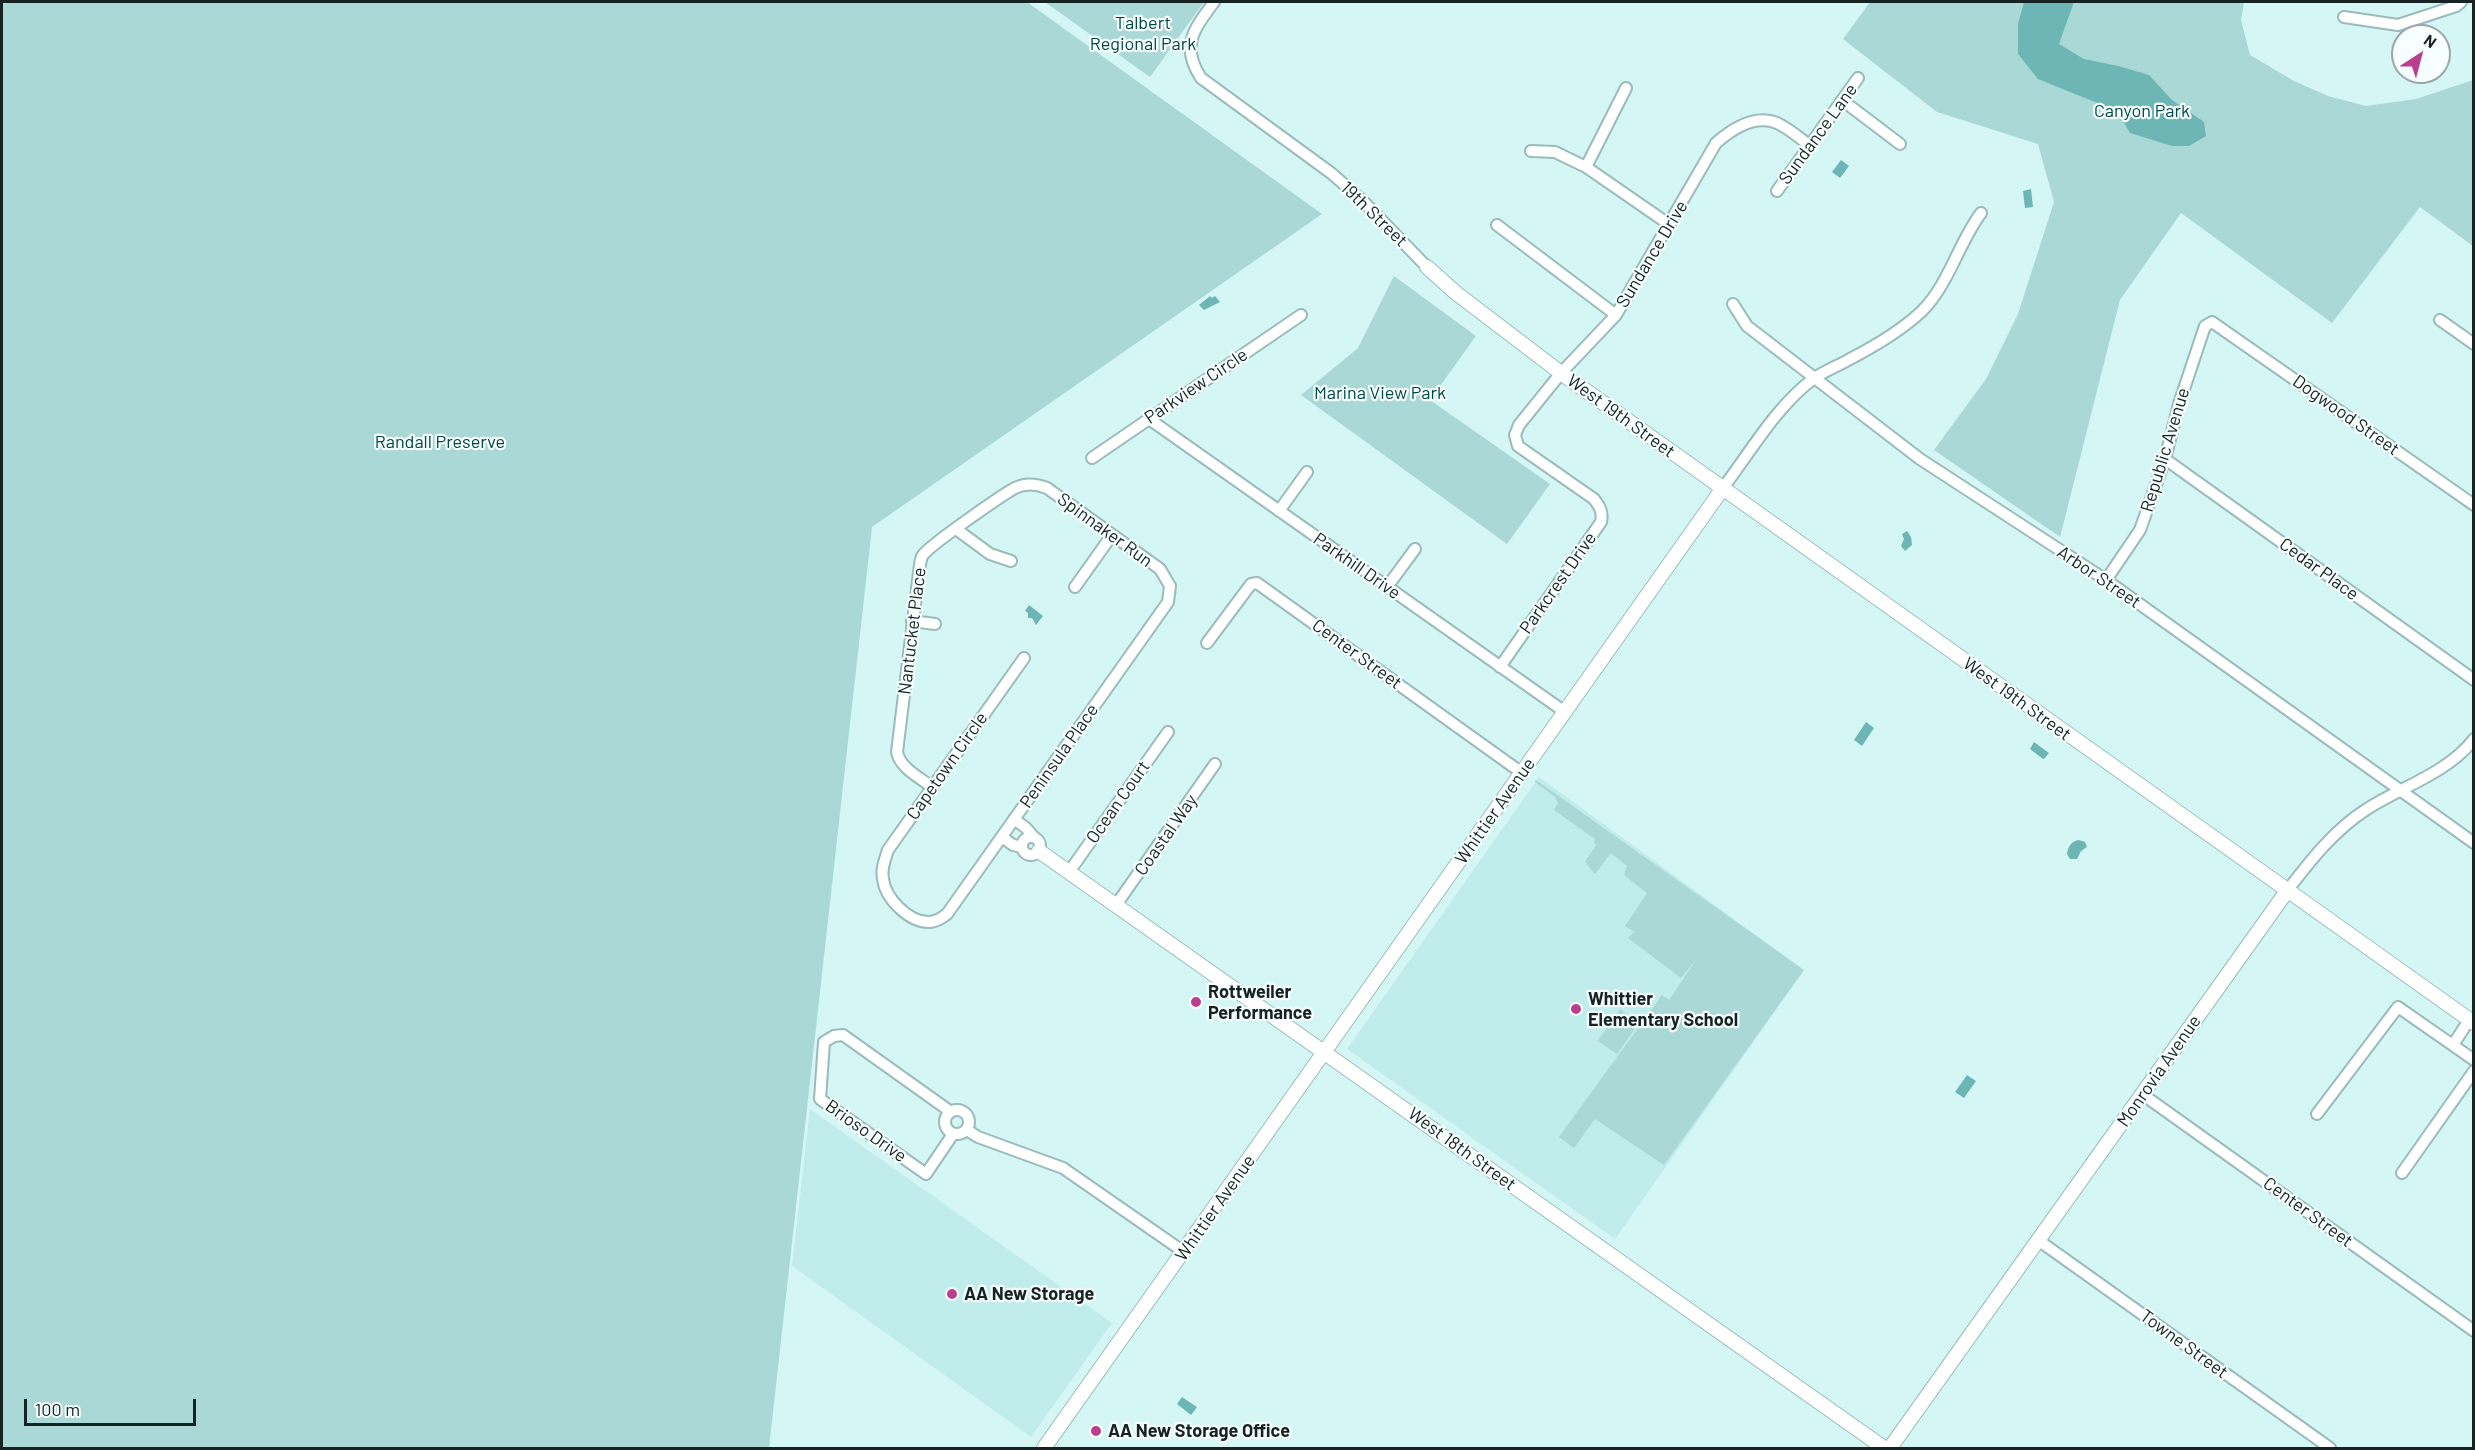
<!DOCTYPE html>
<style>
body{margin:0}
#map{position:relative;width:2475px;height:1450px;overflow:hidden;background:#d4f7f6;font-family:Barlow,sans-serif}
canvas{display:block}
.frame{position:absolute;inset:0;border:3px solid #162322;pointer-events:none}
.north{position:absolute;left:2391px;top:24px;width:60px;height:60px;box-sizing:border-box;background:#f7fefe;border:2px solid #9da6a6;border-radius:50%;rotate:36deg;font-size:16px;font-weight:700;line-height:24px;text-align:center;color:#162322}
.north::after{content:'';display:block;margin:auto;width:21px;height:27px;background:#bc3f8f;clip-path:polygon(50% 0,100% 100%,50% 72%,0 100%)}
.scale{position:absolute;left:24px;top:1399px;width:172px;height:27px;box-sizing:border-box;border:3px solid #162322;border-top:0;padding-left:8px;font-size:18px;line-height:21px;white-space:nowrap;color:#162322;-webkit-text-stroke:4px #f7fefe;paint-order:stroke}
</style>
<div id="map">
<canvas width="2475" height="1450"></canvas>
<div class="frame"></div>
<div class="north">N</div>
<div class="scale">100 m</div>
</div>
<script>
const ctx = document.querySelector('canvas').getContext('2d');
ctx.lineJoin = 'round';
function fill(path, color) {
  ctx.fillStyle = color;
  ctx.fill(path, 'evenodd');
}
function stroke(path, color, width, dash) {
  ctx.strokeStyle = color;
  ctx.lineWidth = width;
  ctx.lineCap = dash ? 'butt' : 'round';
  ctx.setLineDash(dash || []);
  ctx.stroke(path);
}
function label(font, color, halo, rows, align = 'center') {
  ctx.font = font + ' Barlow,sans-serif';
  ctx.lineWidth = 4.5;
  ctx.setLineDash([]);
  ctx.textBaseline = 'middle';
  ctx.strokeStyle = halo;
  ctx.fillStyle = color;
  for (const [text, x, y, turn = 0] of rows) {
    ctx.save();
    ctx.translate(x, y);
    ctx.rotate((+turn || 0) * Math.PI / 180);
    ctx.textAlign = isNaN(turn) ? turn : align;
    if (halo) ctx.strokeText(text, 0, 0);
    ctx.fillText(text, 0, 0);
    ctx.restore();
  }
}
fill(new Path2D(`
 M1539,777L1804,970L1615,1239L1347,1049Z
 M810,1109L1112,1323L1031,1437L792,1266Z`), '#c0eceb');
fill(new Path2D(`
 M2,2H1027L1322,214L872,527L769,1448H2Z
 M1045,2H1204L1150,77Z
 M1870,2H2244L2241,20L2250,55L2294,81L2328,96L2366,106L2416,99L2473,80V246L2420,207L2332,323L2181,213L2120,300L2060,537L1934,450L1986,379L2018,314L2054,202L2038,144L1937,112L1843,39Z
 M1394,276L1476,336L1430,400L1550,484L1507,544L1301,395L1358,348Z
 M1536,780L1804,970L1664,1165L1595,1119L1574,1148L1559,1137L1662,995L1669,1000L1696,960L1681,978L1628,938L1634,932L1625,926L1647,893L1624,875L1627,866L1611,853L1595,874L1585,862L1596,845L1594,843L1595,839L1554,810L1558,803L1555,797L1535,782Z
 M1620,1009L1639,1023L1617,1054L1598,1041Z`), '#aad8d7');
fill(new Path2D(`
 M2024,2H2074L2059,44L2084,59L2118,66L2149,75L2172,100L2204,122L2206,136L2189,146H2172L2130,133L2117,111L2038,79L2018,54V24Z
 M1841,160L1849,166L1840,178L1832,172Z
 M2031,189L2033,207L2025,208L2023,191Z
 M1210,296L1212,298L1215,296L1220,302L1204,310L1199,305Z
 M1907,531L1911,537L1912,545L1905,551L1901,546L1904,539L1902,534Z
 M1029,605L1043,616L1036,625L1032,618H1028V613L1025,611Z
 M1866,722L1874,728L1862,746L1854,740Z
 M2034,742L2049,753L2045,758L2043,759L2030,749Z
 M2079,840L2085,842L2087,847L2081,851L2077,859H2070L2067,854C2068,847 2071,841 2079,840Z
 M1967,1075L1976,1081L1964,1098L1955,1092Z
 M1182,1397L1197,1407L1191,1415L1177,1404Z`), '#6eb6b5');
const street = new Path2D(`
 M1214,2C1194,29 1180,46 1201,78L1331,173L1363,201L1427,267
 M2344,17L2398,25L2456,6L2461,2
 M1842,100L1900,144
 M1531,151L1555,152L1586,167L1670,225
 M1586,167L1626,88
 M1777,191L1858,78
 M1497,225L1616,315
 M1733,304L1747,326L1920,459L2106,580L2474,843
 M2440,320L2474,344
 M1149,419L1565,712
 M1092,458L1301,315
 M2165,459L2474,680
 M1723,488C1751,451 1776,407 1813,379C1824,371 1838,366 1850,359C1875,346 1901,331 1922,311C1949,284 1958,244 1981,213
 M1279,511L1307,472
 M956,529L990,554L1011,561
 M2106,580L2140,530L2165,459L2179,404L2205,326L2212,322L2474,505
 M1075,587L1112,535
 M1387,587L1415,549
 M912,621L935,624
 M1207,643L1251,584L1257,583L1522,773
 M1500,667L1601,522C1603,512 1600,507 1594,499L1518,446L1515,435L1519,425L1561,373L1616,315L1716,143C1732,129 1755,114 1777,123C1788,128 1800,138 1809,145
 M932,787C919,777 900,768 897,752L920,564C921,561 921,557 923,555C930,545 1002,495 1015,488C1025,483 1037,484 1047,488L1160,569L1170,586L1168,602L947,914C942,918 937,921 930,922C909,923 885,898 883,879C881,868 885,860 888,850L1024,658
 M1014,819L1026,828L1033,836
 M1022 846a9 9 0 1 1 18 0a9 9 0 1 1-18 0Z
 M1002,837L1013,845L1022,847
 M1069,872L1168,732
 M2287,891C2310,861 2334,830 2367,809C2401,787 2448,773 2474,739
 M1116,905L1215,764
 M2453,1045L2469,1020
 M2142,1094L2474,1331
 M945 1122a12 12 0 1 1 24 0a12 12 0 1 1-24 0Z
 M951,1112L843,1035L834,1036L824,1042L820,1099L926,1174L953,1134
 M2317,1114L2398,1007L2474,1060
 M967,1130L978,1137L1063,1168L1184,1252
 M2402,1173L2474,1071
 M2038,1240L2330,1448`);
const secondary = new Path2D(`
 M1427,267L1456,293L1561,373L2474,1023
 M1039,851L1884,1448
 M1044,1448L1723,488
 M1890,1448L2287,891`);
stroke(street, '#9abbba', 14);
stroke(secondary, '#9abbba', 16);
stroke(street, '#fff', 10);
stroke(secondary, '#fff', 14);
for (const [x, y, r, color] of [
 [1196,1002,6,"#bc3f8f"],
 [1576,1009,6,"#bc3f8f"],
 [952,1294,6,"#bc3f8f"],
 [1096,1431,6,"#bc3f8f"]
]) {
  const dot = new Path2D();
  dot.arc(x, y, r, 0, 2 * Math.PI);
  ctx.fillStyle = color;
  ctx.fill(dot);
  stroke(dot, '#f7fefe', 2);
}
label('18px', '#014747', '#f7fefe', [
 ["Talbert",1143,23],
 ["Regional Park",1143,44],
 ["Canyon Park",2142,111],
 ["Marina View Park",1380,393],
 ["Randall Preserve",440,442]
]);
label('18px', '#162322', '#f7fefe', [
 ["Sundance Lane",1818,134,-54],
 ["19th Street",1374,214,44],
 ["Sundance Drive",1652,254,-59],
 ["Parkview Circle",1196,386,-34],
 ["Dogwood Street",2346,415,35],
 ["West 19th Street",1621,416,36],
 ["Republic Avenue",2165,450,-73],
 ["Spinnaker Run",1105,530,36],
 ["Parkhill Drive",1357,566,35],
 ["Cedar Place",2319,569,36],
 ["Arbor Street",2099,577,34],
 ["Parkcrest Drive",1558,583,-55],
 ["Nantucket Place",912,631,-83],
 ["Center Street",1357,654,36],
 ["West 19th Street",2017,699,36],
 ["Peninsula Place",1059,756,-55],
 ["Capetown Circle",947,766,-55],
 ["Ocean Court",1118,802,-55],
 ["Whittier Avenue",1495,811,-55],
 ["Coastal Way",1166,835,-55],
 ["Monrovia Avenue",2159,1071,-55],
 ["Brioso Drive",866,1131,35],
 ["West 18th Street",1462,1149,36],
 ["Whittier Avenue",1215,1208,-55],
 ["Center Street",2308,1212,36],
 ["Towne Street",2184,1344,36]
]);
label('bold 18px', '#162322', '#f7fefe', [
 ["Rottweiler",1208,992],
 ["Performance",1208,1013],
 ["Whittier",1588,999],
 ["Elementary School",1588,1020],
 ["AA New Storage",964,1294],
 ["AA New Storage Office",1108,1431]
], 'left');
</script>
